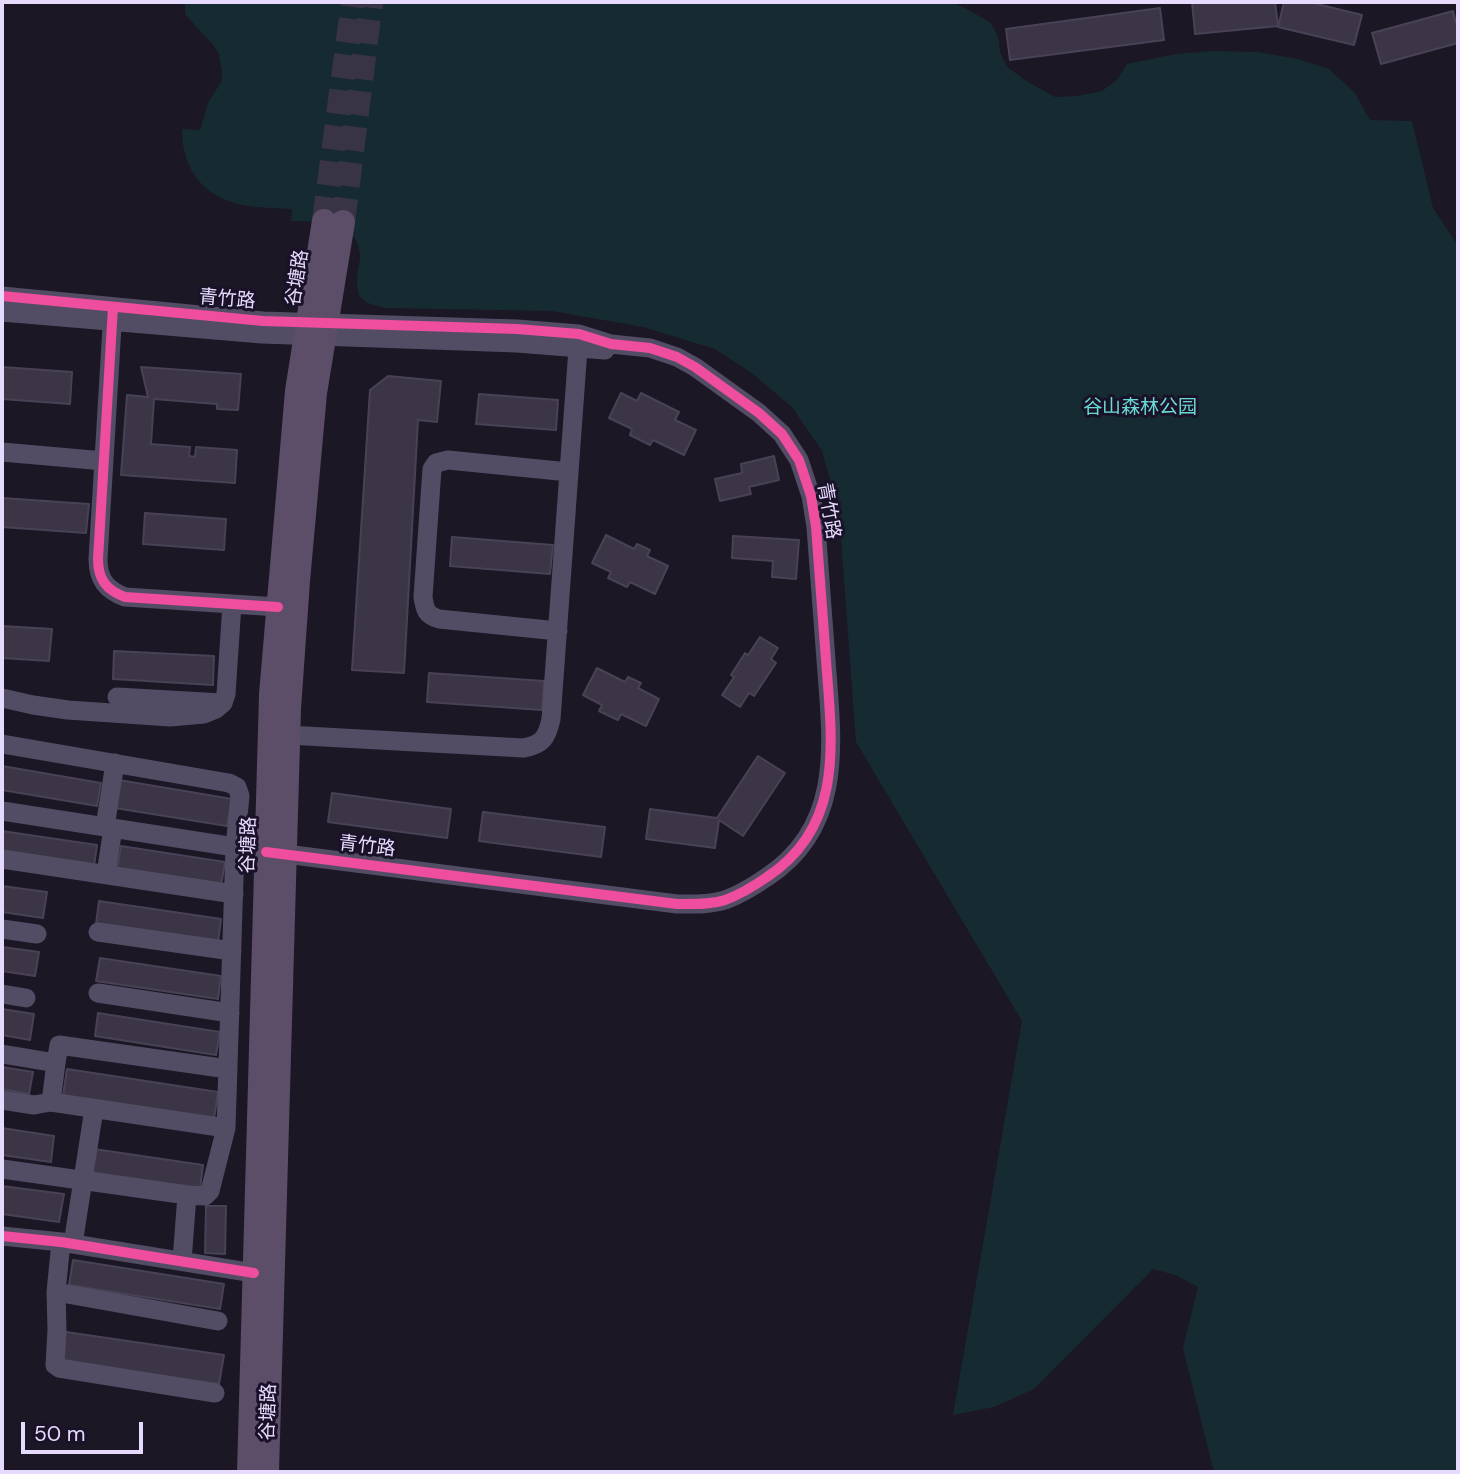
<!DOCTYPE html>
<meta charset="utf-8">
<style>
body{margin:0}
#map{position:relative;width:1460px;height:1474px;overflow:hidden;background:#1b1724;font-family:"DM Sans",sans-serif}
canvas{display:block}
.frame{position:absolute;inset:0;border:4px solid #e6dbfd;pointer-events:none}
.scale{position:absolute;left:21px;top:1422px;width:122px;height:32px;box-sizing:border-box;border:4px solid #e6dbfd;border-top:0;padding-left:9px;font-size:21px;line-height:24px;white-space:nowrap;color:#e6dbfd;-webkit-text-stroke:5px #1a1229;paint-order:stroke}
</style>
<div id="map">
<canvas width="1460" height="1474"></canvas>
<div class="frame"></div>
<div class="scale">50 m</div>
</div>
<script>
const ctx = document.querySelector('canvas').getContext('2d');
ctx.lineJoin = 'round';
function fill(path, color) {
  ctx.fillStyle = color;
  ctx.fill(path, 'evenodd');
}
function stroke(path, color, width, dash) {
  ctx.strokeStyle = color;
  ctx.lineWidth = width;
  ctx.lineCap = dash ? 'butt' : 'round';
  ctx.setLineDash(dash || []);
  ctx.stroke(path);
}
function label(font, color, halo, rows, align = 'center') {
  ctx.font = font + ' "DM Sans","Noto Sans SC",sans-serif';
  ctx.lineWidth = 6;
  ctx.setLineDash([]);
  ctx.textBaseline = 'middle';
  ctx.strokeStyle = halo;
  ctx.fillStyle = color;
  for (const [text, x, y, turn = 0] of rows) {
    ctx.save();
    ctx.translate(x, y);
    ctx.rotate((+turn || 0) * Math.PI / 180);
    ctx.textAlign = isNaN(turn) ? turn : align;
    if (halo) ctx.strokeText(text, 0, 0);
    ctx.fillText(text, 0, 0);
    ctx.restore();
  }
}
fill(new Path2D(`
 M185,2H953L990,22L998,36L1000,52L1007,67L1028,82L1055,97L1078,96L1102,91L1117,80L1127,64L1176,54L1212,51L1258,52L1298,59L1329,69L1355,93L1370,120L1412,121L1433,208L1458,246V1472C1445,1472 1431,1470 1418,1472H1214L1183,1348L1198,1287L1175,1275L1153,1269L1034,1389L994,1407L953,1415L1022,1021L856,742L839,511L822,451L792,407L753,374L715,349L643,327L552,311L386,308C361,303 354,298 358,271C359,266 360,260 360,255C359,241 351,232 343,222L291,221L292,209C276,208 258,208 242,205C202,196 182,169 182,129L200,130L208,103L221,82L222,72L219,54L212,43L200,31L185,14Z`), '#162b31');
const building = new Path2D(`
 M1192,2H1275L1278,26L1195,34Z
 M1284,2H1309L1362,15L1354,45L1278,27Z
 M1160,8L1164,40L1010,60L1006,29Z
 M1453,11L1458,31V43L1381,64L1372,33Z
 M2,367L72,372L70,404L2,399Z
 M141,367L241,374L238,410L217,409V404L154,399L151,444L190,447L189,456L195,457L196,447L237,450L235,483L121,475L127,395L148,397Z
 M388,376L441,381L437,422L418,420L404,673L352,670L370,390Z
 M621,393L637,401L641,393L679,412L675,420L696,430L684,455L653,440L650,445L630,435L632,429L609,418Z
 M479,394L558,400L556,430L476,424Z
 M774,456L779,480L749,487L751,494L720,501L715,479L742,473L741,464Z
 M2,498L89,504L86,533L2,527Z
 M145,513L226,519L224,550L143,544Z
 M606,535L634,549L637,544L650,550L647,556L668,566L655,594L630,582L627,587L608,578L611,572L592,563Z
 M733,536L799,540L796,579L772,577L773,561L732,558Z
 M452,537L553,545L550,574L450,566Z
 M2,626L52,629L49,661L2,658Z
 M760,637L778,648L771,659L776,663L754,696L749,693L740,707L722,695L734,677L731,675L745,653L748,655Z
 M114,651L214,656L213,685L113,679Z
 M597,668L625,682L628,677L641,683L638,688L659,699L646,726L621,714L618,720L599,711L602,705L583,695Z
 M429,673L544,681L542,710L427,702Z
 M758,756L785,773L743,836L719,820L715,848L646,839L650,809L717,818Z
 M2,766L101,783L97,806L2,790Z
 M119,780L232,799L227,826L115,808Z
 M332,793L451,809L447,838L328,822Z
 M483,812L605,827L601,857L479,841Z
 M2,831L97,845L94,866L2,852Z
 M121,846L225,862L221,886L117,870Z
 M2,886L47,892L43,918L2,912Z
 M99,901L221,919L218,942L96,924Z
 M2,947L39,952L35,976L2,971Z
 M100,958L221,976L218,999L96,981Z
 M2,1009L34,1014L30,1040L2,1035Z
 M98,1013L220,1032L216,1055L95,1036Z
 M2,1067L33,1072L29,1094L2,1089Z
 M67,1069L218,1092L214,1119L63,1096Z
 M2,1128L54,1136L51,1162L2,1155Z
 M94,1149L203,1165L200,1188L90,1172Z
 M2,1186L64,1194L59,1222L2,1214Z
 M206,1206H226L225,1254L205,1253Z
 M73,1260L224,1284L220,1309L69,1285Z
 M66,1332L224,1355L219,1384L61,1361Z`);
fill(building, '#3b3545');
stroke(building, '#494256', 2);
stroke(new Path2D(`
 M324,221L353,2
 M343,222L371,2`), '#393445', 24, [24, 12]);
stroke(new Path2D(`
 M2,296L263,321L517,329L579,334L611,344L650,348L677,357L695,367L759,413L782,434L799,460L811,496L816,527C819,571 823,615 826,660C832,741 845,826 767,877C754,886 739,895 725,900C709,905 692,904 677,904L270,852
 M113,310L98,559C98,579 106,590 125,597L278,607
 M2,312L262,334L517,343L605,350
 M2,452L104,461
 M558,631L439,619C426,615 425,610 423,597L432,469L436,463L448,460L569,472
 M117,697L222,703
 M2,698L33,705L68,710L170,717L204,714L216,709L223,703L226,694L232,604
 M288,735L523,748C542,745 547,738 551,719L579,335
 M2,744L229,783L237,787L240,796L235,847
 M2,811L235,847L226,1128L210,1191L205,1196L187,1195
 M105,827L115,763
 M2,859L234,894
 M106,874L113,828
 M2,929L37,934
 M98,932L232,951
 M98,993L230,1013
 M2,994L26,998
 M2,1054L56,1063L59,1045L228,1069
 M2,1100L34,1105L51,1102L226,1128
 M51,1102L56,1063
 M2,1169L187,1195L182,1261
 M2,1236L61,1242L254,1273
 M61,1242L56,1292L57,1330L55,1365L59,1368L215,1393
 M73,1244L94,1109
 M56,1292L218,1321`), '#524d64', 19);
stroke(new Path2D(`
 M249,1472L271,694L297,391L324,221
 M267,1472L289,709L298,581L315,393L343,222`), '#5c4e68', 24);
stroke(new Path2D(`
 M2,296L263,321L517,329L579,334L611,344L650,348L677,357L695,367L759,413L782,434L799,460L811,496L816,527C819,571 823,615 826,660C832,741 845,826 767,877C754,886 739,895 725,900C709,905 692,904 677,904L266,852
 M113,307L98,559C98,579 106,590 125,597L278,607
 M2,1236L61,1242L254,1273`), '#ef4d9e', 10);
label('19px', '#e6dbfd', '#1a1229', [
 ["谷塘路",298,278,-81],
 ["青竹路",227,300,5],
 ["青竹路",828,511,80],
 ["谷塘路",249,845,-88],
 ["青竹路",367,847,7],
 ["谷塘路",269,1412,-88]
]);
label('19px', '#69dbd4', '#1a1229', [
 ["谷山森林公园",1140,408]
]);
</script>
